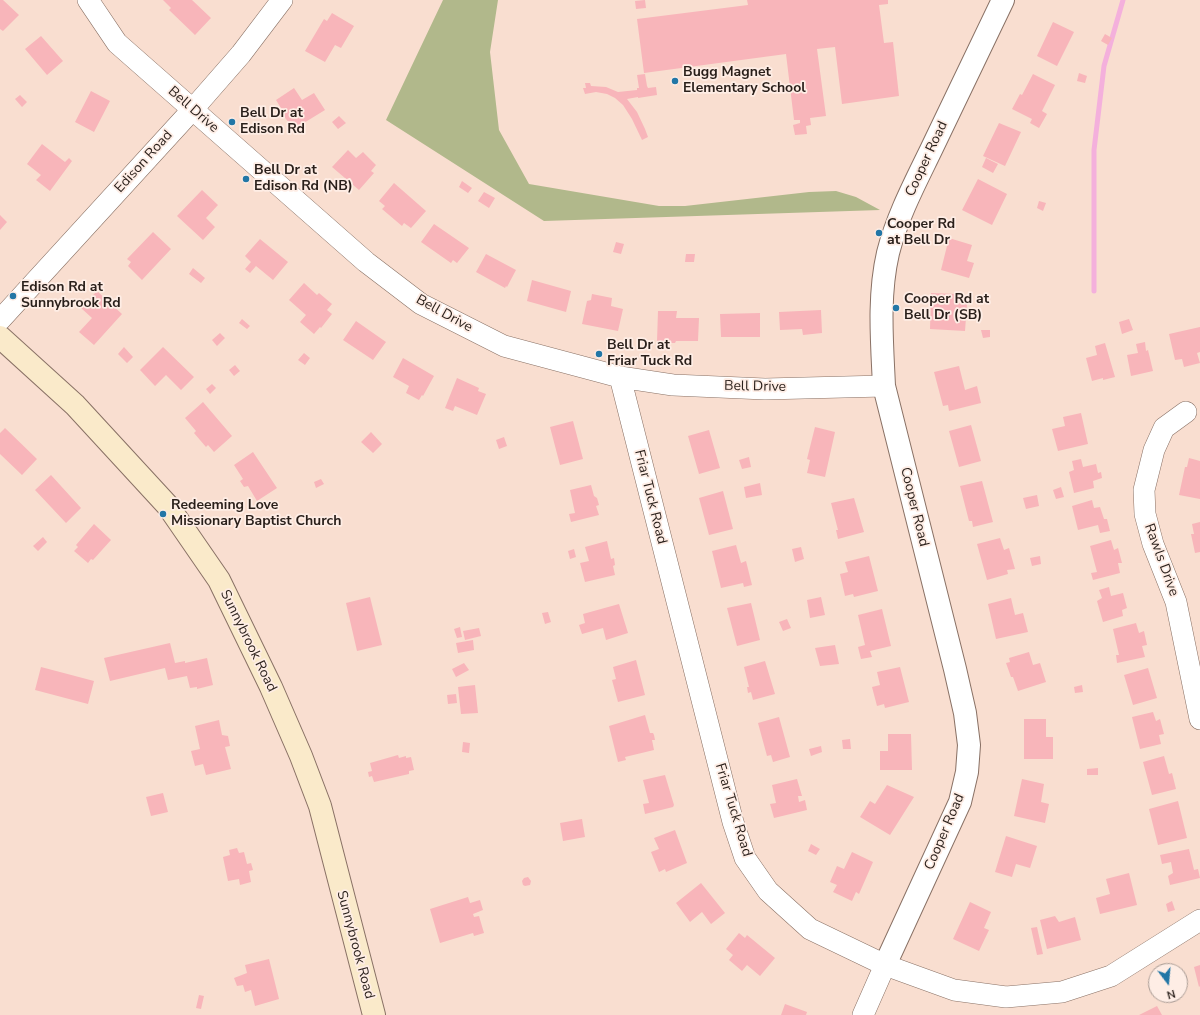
<!DOCTYPE html>
<style>
body{margin:0}
#map{position:relative;width:1200px;height:1015px;overflow:hidden;background:#f9ded0;font-family:"Nunito Sans",sans-serif}
canvas{display:block}
.north{position:absolute;left:1148px;top:963px;width:40px;height:40px;box-sizing:border-box;background:#feede5;border:1px solid #a99b94;border-radius:50%;rotate:164deg;font-size:11px;font-weight:700;line-height:16px;text-align:center;color:#291f1a}
.north::after{content:'';display:block;margin:auto;width:14px;height:18px;background:#2276a6;clip-path:polygon(50% 0,100% 100%,50% 72%,0 100%)}
</style>
<div id="map">
<canvas width="1200" height="1015"></canvas>
<div class="north">N</div>
</div>
<script>
const ctx = document.querySelector('canvas').getContext('2d');
ctx.lineJoin = 'round';
function fill(path, color) {
  ctx.fillStyle = color;
  ctx.fill(path, 'evenodd');
}
function stroke(path, color, width, dash) {
  ctx.strokeStyle = color;
  ctx.lineWidth = width;
  ctx.lineCap = dash ? 'butt' : 'round';
  ctx.setLineDash(dash || []);
  ctx.stroke(path);
}
function label(font, color, halo, rows, align = 'center') {
  ctx.font = font + ' "Nunito Sans",sans-serif';
  ctx.lineWidth = 3.5;
  ctx.setLineDash([]);
  ctx.textBaseline = 'middle';
  ctx.strokeStyle = halo;
  ctx.fillStyle = color;
  for (const [text, x, y, turn = 0] of rows) {
    ctx.save();
    ctx.translate(x, y);
    ctx.rotate((+turn || 0) * Math.PI / 180);
    ctx.textAlign = isNaN(turn) ? turn : align;
    if (halo) ctx.strokeText(text, 0, 0);
    ctx.fillText(text, 0, 0);
    ctx.restore();
  }
}
fill(new Path2D(`
 M443,0H498L490,52L499,130L529,184L659,206H685L809,192L836,191L856,197L880,210L544,221L386,120Z`), '#b1b88b');
stroke(new Path2D(`
 M1094,291V150L1104,66L1123,0`), '#f4b0dc', 5);
fill(new Path2D(`
 M0,0H3L19,15L3,31L0,29Z
 M163,0H192L211,18L195,35L169,10L171,8Z
 M645,0L646,8L636,9L635,1Z
 M747,0H888V4L879,5L884,43L893,42L899,96L842,104L835,47L817,49L826,116L810,118L811,125L806,126L807,134L795,135L793,125L800,123V120H794L786,54L644,73L637,19L748,5Z
 M332,13L354,26L341,48L335,45L325,62L305,51L324,19L327,21Z
 M1053,22L1074,32L1057,66L1037,56Z
 M1105,34L1112,38L1108,45L1101,41Z
 M41,36L63,61L47,75L25,49Z
 M1079,73L1087,76L1085,83L1077,81Z
 M645,74L647,86L648,88L656,87L657,95L638,98V97L627,99L637,112L645,129L648,137L642,140L632,119L623,105L615,98L607,94L596,92L585,94L583,88H586L585,83H590L591,86L606,87L618,92L637,90V88H639L637,75Z
 M1033,74L1055,85L1042,111L1047,114L1039,128L1030,123L1032,119L1012,109L1020,94L1022,95Z
 M294,88L302,100L314,93L325,110L294,129L282,114L284,113L276,100Z
 M91,91L110,101L94,132L75,122Z
 M20,95L27,102L22,107L15,99Z
 M339,116L346,123L338,129L332,122Z
 M999,123L1021,132L1005,166L983,156Z
 M42,144L65,162L69,158L72,161L50,191L36,180L41,175L27,164Z
 M348,150L356,158L363,152L376,165L371,171L374,173L359,190L332,167Z
 M986,158L998,164L993,173L982,167Z
 M978,179L1007,194L992,225L962,210Z
 M462,181L472,188L468,193L459,187Z
 M394,183L426,211L411,228L404,223L402,226L382,209L385,206L379,201Z
 M202,190L218,205L206,218L215,227L203,240L177,216Z
 M484,192L495,198L489,208L478,201Z
 M1039,201L1046,203L1043,211L1037,208Z
 M0,215L7,222L0,230Z
 M434,224L469,248L457,263L453,260L451,263L421,242Z
 M153,232L171,249L142,280L128,266L131,262L127,259Z
 M949,238L972,245L967,261L974,263L969,278L941,270Z
 M260,239L288,262L273,280L256,266L250,273L245,269L251,262L245,256Z
 M616,242L624,244L621,254L613,252Z
 M486,254L516,270L507,287L506,286L505,288L476,272Z
 M686,254H695L694,262H685Z
 M193,268L205,278L201,283L189,274Z
 M532,280L571,291L566,312L527,301Z
 M304,283L317,295L319,293L332,304L327,310L332,314L321,328L320,327L314,334L300,322L306,315L289,300Z
 M97,291L122,314L94,345L79,332L92,318L81,308Z
 M931,293L956,294V303L967,304L965,331L930,329Z
 M592,294L612,298L611,306L623,309L618,331L582,324L587,301L591,300Z
 M821,310L822,333L803,335L802,329L780,330L779,312Z
 M658,311H677L676,318H699L698,341H676L675,343H670V341H657Z
 M760,313V337H721L720,314Z
 M242,319L250,326L247,329L239,323Z
 M1129,319L1133,330L1122,334L1119,322Z
 M356,321L386,342L373,360L343,340Z
 M1200,327V352L1197,353L1200,363L1184,367L1182,359L1175,360L1169,334Z
 M981,330H990V337L983,338Z
 M220,333L225,338L217,346L212,340Z
 M1145,342L1146,351L1148,350L1153,371L1131,376L1127,355L1138,353L1136,344Z
 M1105,343L1115,377L1103,380V378L1092,381L1086,358L1097,355L1095,346Z
 M124,347L133,357L127,363L118,354Z
 M163,347L194,377L181,390L166,375L155,386L140,370Z
 M304,353L310,358L305,365L298,360Z
 M403,358L434,376L423,396L422,395L419,400L406,393L409,386L393,377Z
 M235,365L240,371L234,376L229,370Z
 M959,366L965,390L977,386L981,403L949,411L948,405L943,406L934,372Z
 M457,378L479,388L478,391L486,394L477,415L455,406L453,411L445,408Z
 M212,384L216,388L210,394L206,389Z
 M203,402L232,436L214,452L208,445L206,447L194,433L196,431L185,418Z
 M1081,413L1088,444L1058,451L1052,429L1065,426L1063,417Z
 M573,421L583,459L560,465L550,427Z
 M971,425L981,461L959,467L949,431Z
 M815,427L835,432L825,477L807,473L810,460L807,459Z
 M5,428L37,459L22,475L0,454V433Z
 M709,430L720,468L699,474L688,436Z
 M371,432L382,444L373,453L361,442Z
 M504,437L507,446L499,449L496,440Z
 M253,452L277,488L257,501L248,486L244,487L240,481L243,479L234,465Z
 M749,457L751,467L742,469L739,460Z
 M1189,458L1200,461V499L1179,495L1185,467H1187Z
 M1081,459L1083,467L1096,464L1098,473L1101,472L1102,478L1093,481L1094,488L1074,493L1069,472L1074,470L1072,461Z
 M51,475L81,508L66,523L35,490Z
 M321,479L324,484L316,488L314,482Z
 M982,481L993,522L973,527L972,521H969L960,486Z
 M760,483L762,495L746,498L744,487Z
 M591,485L594,496L597,498L599,505L596,506L599,515L571,522L569,514L575,513L570,490Z
 M1061,487L1064,497L1056,499L1053,490Z
 M723,491L733,529L709,535L699,498Z
 M1037,495L1039,506L1026,509L1023,498Z
 M854,498L864,532L838,539L836,530H838L831,503Z
 M1092,500L1094,508L1100,507L1104,519H1107L1110,531L1100,533L1098,525L1078,530L1072,506Z
 M1200,522V552L1195,553L1191,534H1194L1192,524Z
 M94,524L111,540L93,560L91,559L88,563L74,551L78,547L76,545Z
 M43,537L47,542L38,551L33,546Z
 M1000,538L1004,550L1009,548L1015,569L1007,570L1008,574L987,580L977,544Z
 M1111,540L1114,550L1118,548L1122,563H1118L1120,573L1093,580L1091,573L1097,572L1090,546Z
 M607,541L611,559L614,558L615,565L613,566L615,575L585,582L580,563L589,561L585,547Z
 M736,545L741,563L746,561L752,585L744,587L743,583L721,588L712,551Z
 M801,547L804,559L795,562L792,549Z
 M574,549L576,557L570,559L568,551Z
 M869,556L878,591L854,597L853,594L845,596L840,574L848,572L845,562Z
 M1040,556L1041,564L1032,566L1030,558Z
 M1109,587L1111,596L1123,593L1127,608L1122,610L1123,616L1103,622L1097,601L1102,598L1099,590Z
 M370,597L382,645L357,651L346,603Z
 M821,597L825,615L810,618L807,600Z
 M1011,598L1015,615L1023,613L1028,632L996,639L988,604Z
 M751,603L760,640L737,646L727,608Z
 M619,604L628,633L606,640L603,628L582,634L579,625L585,623L583,614Z
 M882,609L891,646L870,651L872,657L861,659L858,647L865,645L858,615Z
 M548,612L551,622L545,624L542,613Z
 M787,619L791,628L783,631L779,622Z
 M1136,623L1139,633L1144,631L1147,645L1142,646L1145,657L1117,663L1116,655H1119L1113,629Z
 M460,627L462,637L457,638L454,629Z
 M479,628L481,636L465,640L463,631Z
 M473,640L474,650L458,653L456,643Z
 M170,643L175,663L185,661V663L207,658L213,685L197,689V687L190,688L187,676L168,680L165,668L110,681L104,658Z
 M835,645L839,664L820,666L815,648Z
 M1029,652L1033,665L1040,663L1046,682L1018,691L1013,677H1011L1006,663L1010,662L1009,658Z
 M636,660L645,695L618,702L612,680L616,679L613,667Z
 M765,661L775,694L753,700L751,692L748,693L747,687H749L744,667Z
 M464,663L469,670L456,677L452,669Z
 M41,667L94,681L88,704L35,690Z
 M900,667L909,702L885,708L884,704L877,706L872,687L880,685L877,672Z
 M1148,668L1157,698L1133,705L1124,675Z
 M475,685L478,713L461,714L458,687Z
 M1082,685L1083,692L1075,693L1074,687Z
 M456,694L457,703L448,704L447,695Z
 M1153,712L1156,721L1160,719L1164,734L1159,735L1161,744L1140,749L1132,717Z
 M645,715L650,733H653L654,735L655,740H652L654,750L625,757L626,760L618,762L609,726Z
 M779,717L790,757L773,762L771,755L767,756L758,723Z
 M1024,719H1046V737H1053V759H1024Z
 M219,720L222,735L228,736L230,746L225,747L231,769L206,775L203,764L195,766L191,751L200,749L195,726Z
 M888,734H911L912,770H880V751H888Z
 M850,739L851,749H843L842,740Z
 M463,742L470,743L469,753L462,752Z
 M821,746L822,752L811,756L809,749Z
 M398,755L399,758L406,756V758L411,757L414,770L409,771V774L374,782L372,776L369,777L368,772L372,771L370,763Z
 M1164,756L1169,774L1172,773L1176,789L1152,795L1143,762Z
 M1098,768V775H1087V769Z
 M665,775L674,805L673,807L645,814L643,804L649,803L643,780Z
 M797,779L802,796H798L799,802L805,800L807,810L774,818L770,804L776,803L772,785Z
 M1022,779L1044,784L1041,802L1049,804L1045,823L1014,816Z
 M887,785L914,797L890,835L860,817L870,801L875,804Z
 M163,793L168,812L151,816L146,797Z
 M1178,801L1187,838L1158,845L1149,809Z
 M582,819L585,837L563,841L560,823Z
 M675,830L687,863L666,872L665,869L659,872L651,852L659,849L654,838Z
 M1006,836L1037,846L1030,868L1016,864L1012,877L995,872Z
 M811,844L820,849L816,855L808,851Z
 M237,848L239,853L244,852L247,864L251,863L253,870L249,871L251,882L240,885L239,879L228,881L223,857L230,855L229,850Z
 M1189,849L1194,870L1198,869L1200,878L1170,885L1168,876L1173,873L1171,862L1162,864L1160,855Z
 M852,852L873,862L859,894L856,892L852,901L833,892L837,885L830,882L837,866L844,869Z
 M1129,873L1137,905L1100,914L1096,898L1110,894L1106,879Z
 M528,877L531,881L530,885L525,886L523,885L522,881L524,878Z
 M701,883L725,913L711,924L702,912L690,922L676,903Z
 M468,897L470,903L480,900L483,910L473,914L474,917L479,916L484,933L474,936L473,933L440,943L430,909Z
 M1172,901L1175,910L1168,912L1166,904Z
 M970,902L991,912L984,928L989,930L979,951L953,939Z
 M1055,916L1059,922L1075,917L1081,940L1047,949L1040,920Z
 M1037,927L1043,954L1037,955L1031,928Z
 M739,933L745,938L747,935L775,958L760,976L747,965L742,971L729,960L733,955L726,949Z
 M269,959L279,999L255,1006L251,990L245,992L243,985L237,986L234,978L247,973L245,965Z
 M1200,965V986L1199,987L1194,967Z
 M199,995L204,996L201,1009L196,1008Z
 M785,1004L807,1012L806,1015H781Z
 M1157,1006L1162,1015H1139Z`), '#f8b5ba');
const minor = new Path2D(`
 M88,0L117,43L366,262L421,304L504,346L620,377L673,385L765,389L884,386
 M0,320L193,109L241,54L282,0
 M620,377L733,822L745,858L768,891L810,929L885,965L954,990L1006,997L1062,992L1111,976L1200,920
 M1186,412L1164,428L1154,450L1144,490L1145,514L1153,544L1176,602L1200,719
 M863,1015L885,965`);
const tertiary = new Path2D(`
 M885,965L960,802L967,772L969,745L965,713L955,669L884,386C882,342 878,296 888,253C897,217 915,183 931,150C955,100 979,50 1003,0`);
const secondary = new Path2D(`
 M0,337L75,405L168,506L219,580L271,687L301,756L320,806L374,1015`);
stroke(minor, '#897165', 22);
stroke(tertiary, '#897165', 24);
stroke(secondary, '#897165', 24);
stroke(minor, '#fff', 21);
stroke(tertiary, '#fff', 22);
stroke(secondary, '#faeaca', 22);
for (const [x, y, r, color] of [
 [675,81,4,"#2276a6"],
 [232,122,4,"#2276a6"],
 [246,179,4,"#2276a6"],
 [879,233,4,"#2276a6"],
 [13,296,4,"#2276a6"],
 [896,308,4,"#2276a6"],
 [599,354,4,"#2276a6"],
 [163,514,4,"#2276a6"]
]) {
  const dot = new Path2D();
  dot.arc(x, y, r, 0, 2 * Math.PI);
  ctx.fillStyle = color;
  ctx.fill(dot);
  stroke(dot, '#feede5', 1.5);
}
label('bold 14px', '#291f1a', '#feede5', [
 ["Bugg Magnet",683,73],
 ["Elementary School",683,89],
 ["Bell Dr at",240,114],
 ["Edison Rd",240,130],
 ["Bell Dr at",254,171],
 ["Edison Rd (NB)",254,187],
 ["Cooper Rd",887,225],
 ["at Bell Dr",887,241],
 ["Edison Rd at",21,288],
 ["Sunnybrook Rd",21,304],
 ["Cooper Rd at",904,300],
 ["Bell Dr (SB)",904,316],
 ["Bell Dr at",607,346],
 ["Friar Tuck Rd",607,362],
 ["Redeeming Love",171,506],
 ["Missionary Baptist Church",171,522]
], 'left');
label('14px', '#291f1a', '#feede5', [
 ["Bell Drive",193,110,41],
 ["Cooper Road",927,159,-65],
 ["Edison Road",144,162,-48],
 ["Bell Drive",444,314,29],
 ["Bell Drive",755,387,1],
 ["Friar Tuck Road",650,497,76],
 ["Cooper Road",914,507,76],
 ["Rawls Drive",1161,560,70],
 ["Sunnybrook Road",248,641,64],
 ["Friar Tuck Road",733,810,73],
 ["Cooper Road",945,832,-67],
 ["Sunnybrook Road",355,945,75]
]);
</script>
